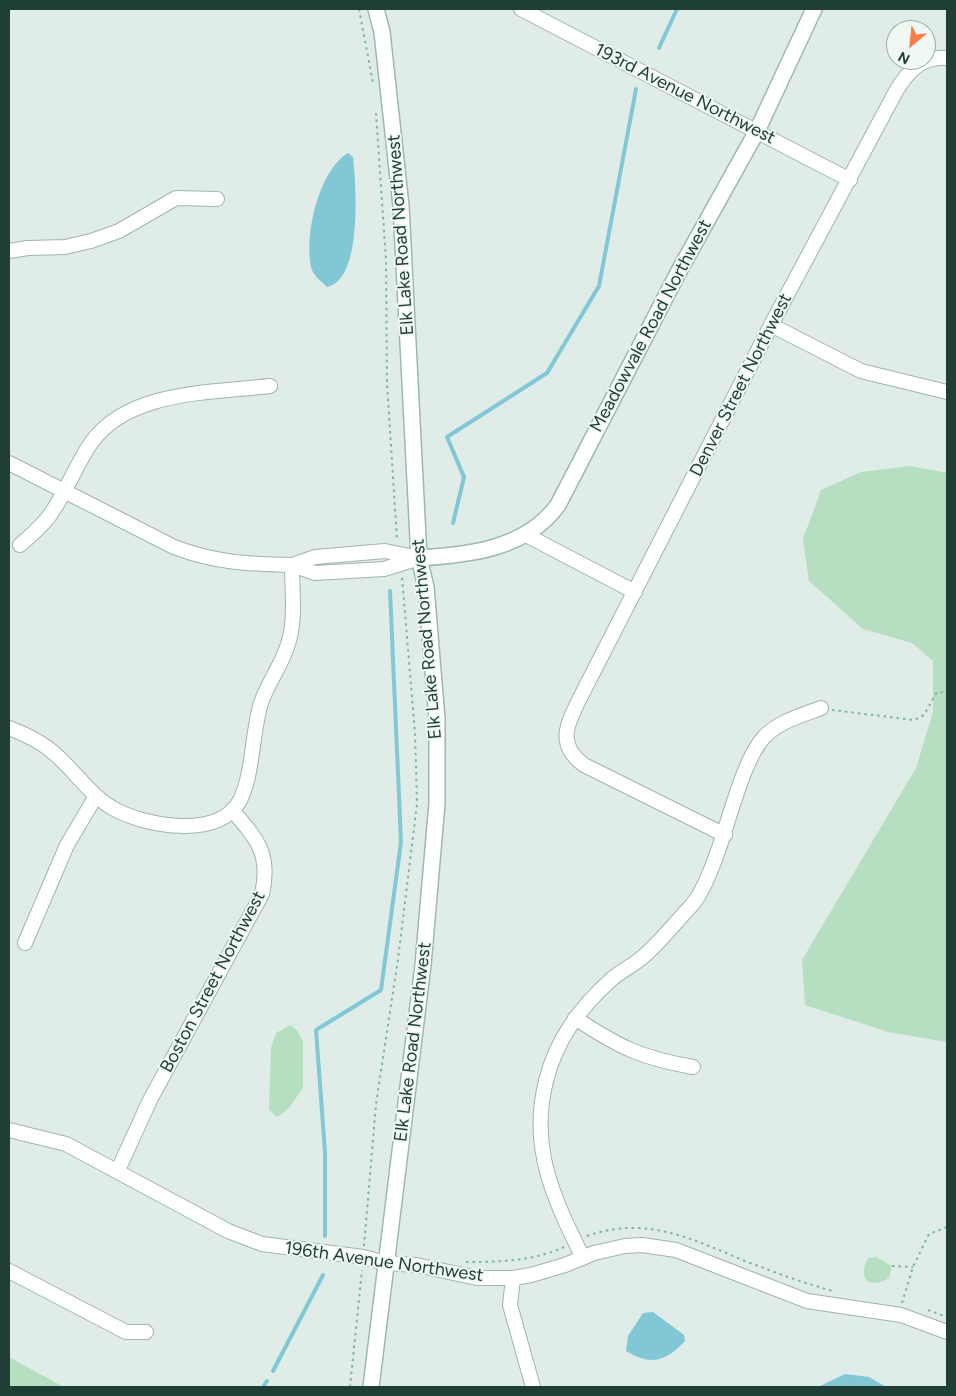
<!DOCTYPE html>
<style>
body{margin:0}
#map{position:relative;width:956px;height:1396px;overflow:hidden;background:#dfece7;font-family:Figtree,sans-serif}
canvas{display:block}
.frame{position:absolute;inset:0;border:10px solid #1f3e36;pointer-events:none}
.north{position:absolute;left:886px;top:20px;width:50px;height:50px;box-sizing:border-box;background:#f0f8f4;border:1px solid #9caea8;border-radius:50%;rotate:208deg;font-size:14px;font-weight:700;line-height:20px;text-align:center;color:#1f3e36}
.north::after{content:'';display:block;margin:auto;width:18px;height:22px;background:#fe7c4b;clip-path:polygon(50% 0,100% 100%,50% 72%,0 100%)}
</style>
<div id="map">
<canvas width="956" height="1396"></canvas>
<div class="frame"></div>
<div class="north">N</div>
</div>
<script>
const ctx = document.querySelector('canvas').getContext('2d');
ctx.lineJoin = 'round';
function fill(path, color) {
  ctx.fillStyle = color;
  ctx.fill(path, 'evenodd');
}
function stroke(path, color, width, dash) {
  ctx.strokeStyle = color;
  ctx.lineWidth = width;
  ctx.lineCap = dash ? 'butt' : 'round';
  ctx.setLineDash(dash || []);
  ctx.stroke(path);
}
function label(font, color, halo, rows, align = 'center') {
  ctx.font = font + ' Figtree,sans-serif';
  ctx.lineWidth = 4;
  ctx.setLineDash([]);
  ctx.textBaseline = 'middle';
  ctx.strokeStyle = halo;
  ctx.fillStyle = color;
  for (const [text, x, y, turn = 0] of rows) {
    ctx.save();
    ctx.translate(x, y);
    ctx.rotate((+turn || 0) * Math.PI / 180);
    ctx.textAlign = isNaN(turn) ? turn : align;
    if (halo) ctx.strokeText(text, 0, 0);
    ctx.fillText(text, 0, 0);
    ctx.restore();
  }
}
fill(new Path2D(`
 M911,466L947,473V1042L888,1032L805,1005L802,960L916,768L933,712V661L912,643L863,629L809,581L803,539L821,490L861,472Z
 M290,1025L297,1030L303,1042V1088L289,1108L277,1117L269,1110L271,1048L276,1033Z
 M876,1257L892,1266L889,1278C869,1290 857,1278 868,1258Z
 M9,1357L64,1387H9Z`), '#b6dfc2');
fill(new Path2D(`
 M348,153L353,157C356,185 363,280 327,287C322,282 314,276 312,270C303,237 319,170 348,153Z
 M653,1312L684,1335L685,1341C665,1362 651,1366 626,1351L628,1336L643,1313Z
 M845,1374L869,1377L886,1387H818Z`), '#82c7d6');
stroke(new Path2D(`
 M659,48L677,9
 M453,523L464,477L447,437L547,373L599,286L636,89
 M325,1236V1152L316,1030L381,990L401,842L390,591
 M273,1371L323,1275
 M263,1387L267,1381`), '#82c7d6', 4);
const street = new Path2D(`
 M521,9L850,180
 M9,251L28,248L65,247L91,241L119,231L176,198L217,199
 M771,325L861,371L947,392
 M9,463L174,547C216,563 248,564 292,565C292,590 296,620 288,644C282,665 268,682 261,703C252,731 253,778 239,802C217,839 147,826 116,810C90,796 76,772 55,754C42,742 25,734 9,728
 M526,535L635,592
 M20,545C31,535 44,525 52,512C67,490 76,465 91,443C128,390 212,393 270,386
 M385,551L419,558L384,569L315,573L292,565L315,557Z
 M725,835L584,765C554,743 569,721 582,694L771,325L895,93C907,72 921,56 947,58
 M25,943L67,845L96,796
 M575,1018C619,1047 641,1058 693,1067
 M9,1130L66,1144L228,1231L262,1244L363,1257L386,1263L416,1265L477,1278H513L531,1275L565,1265L594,1253L625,1246L642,1245L676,1250L807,1301L901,1315L947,1332
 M118,1170L150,1100L262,894C271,854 257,839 232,810
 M583,1258C554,1199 529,1148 546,1081C556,1040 582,1005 613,978C623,970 635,964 644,956C661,941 675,923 691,906C700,896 707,880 712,867C727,832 741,762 764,737C778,722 802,715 821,708
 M9,1271L126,1332H146
 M513,1278L510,1305L533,1387`);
const secondary = new Path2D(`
 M419,558C469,555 526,549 558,505L679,271L757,131L814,9
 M371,1387L423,965L437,803V719L426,587L419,558L401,206L382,32L376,9`);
stroke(street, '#a2b4ae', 16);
stroke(secondary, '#9db9af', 18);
stroke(new Path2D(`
 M359,9L373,83
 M376,113L386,260L387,383L397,540
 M832,710L914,720L924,715L937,692L947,693
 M587,1236C646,1215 692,1239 745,1261C774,1272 803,1283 833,1291
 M364,1246L376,1104L398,959L417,804L415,733L402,577
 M466,1262C499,1262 534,1261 564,1247
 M892,1266L913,1267
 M902,1303L913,1267L929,1234L947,1227
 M928,1310L947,1317
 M350,1387L362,1270`), '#7db3a3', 2, [2.5, 4]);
stroke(street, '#fff', 14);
stroke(secondary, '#fff', 15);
label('18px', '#1f3e36', '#f0f8f4', [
 ["193rd Avenue Northwest",685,94,27],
 ["Elk Lake Road Northwest",401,235,-94],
 ["Meadowvale Road Northwest",651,326,-62],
 ["Denver Street Northwest",741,385,-63],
 ["Elk Lake Road Northwest",427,639,-95],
 ["Boston Street Northwest",213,982,-62],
 ["Elk Lake Road Northwest",413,1042,-83],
 ["196th Avenue Northwest",384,1262,8]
]);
</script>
